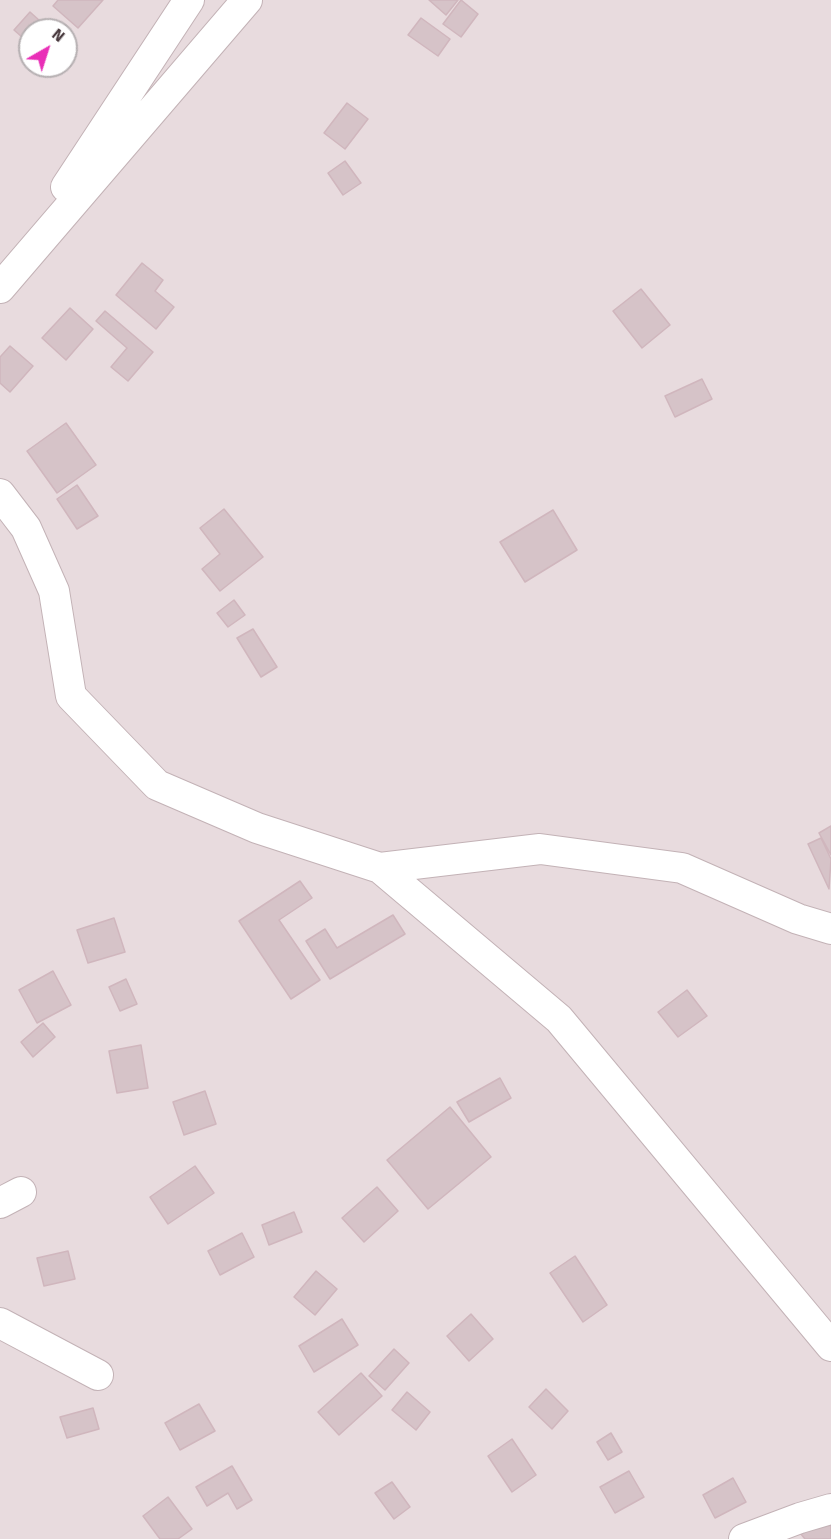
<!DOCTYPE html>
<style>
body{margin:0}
#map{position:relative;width:831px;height:1539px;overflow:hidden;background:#f5edee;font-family:"Fira Sans",sans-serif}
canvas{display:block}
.north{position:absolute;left:18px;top:18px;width:60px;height:60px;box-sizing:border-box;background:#fff;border:2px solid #b6b0b2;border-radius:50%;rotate:39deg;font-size:16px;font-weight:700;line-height:24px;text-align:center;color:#493a3e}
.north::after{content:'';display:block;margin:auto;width:21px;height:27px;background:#e92fb7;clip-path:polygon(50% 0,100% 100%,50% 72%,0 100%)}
</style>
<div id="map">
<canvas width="831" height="1539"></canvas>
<div class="north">N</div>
</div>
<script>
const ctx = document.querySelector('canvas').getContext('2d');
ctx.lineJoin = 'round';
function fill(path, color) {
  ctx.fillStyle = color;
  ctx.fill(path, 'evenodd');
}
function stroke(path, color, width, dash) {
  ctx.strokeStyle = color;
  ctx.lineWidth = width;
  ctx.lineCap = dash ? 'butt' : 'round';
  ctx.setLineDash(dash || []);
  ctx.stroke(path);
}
fill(new Path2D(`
 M0,0H831V1539H0ZM30,30H66V66H30Z`), '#e8dbde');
const building = new Path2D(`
 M58,0H103L78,28L53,6Z
 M429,0H458L446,15Z
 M461,0L478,14L461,37L443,24Z
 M30,12L50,30H30V44L14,30Z
 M421,18L450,39L438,56L408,35Z
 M347,103L368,119L345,149L324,133Z
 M345,161L361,183L343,195L328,173Z
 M142,263L163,280L155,291L174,307L156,329L116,295Z
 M641,289L670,325L642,348L613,311Z
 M70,308L93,329L66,360L42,338Z
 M105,311L153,352L128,381L111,367L127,348L96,321Z
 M10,346L33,366L10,392L0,383V357Z
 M702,379L712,399L675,417L665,396Z
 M66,423L96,465L57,493L27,451Z
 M77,485L98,516L77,529L57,499Z
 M224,509L263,557L220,591L202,569L220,554L200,528Z
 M553,510L577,550L525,582L500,542Z
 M234,600L245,615L228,627L217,613Z
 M253,629L277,667L261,677L237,638Z
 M831,826V855L819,833Z
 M821,838L831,859L829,889L808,844Z
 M300,881L312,898L279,920L320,980L291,999L239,921Z
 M393,915L405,934L330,979L306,941L325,929L337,948Z
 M114,918L125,952L88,963L77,930Z
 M53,971L71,1005L37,1023L19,990Z
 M126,979L137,1004L120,1011L109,987Z
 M687,990L707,1016L678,1037L658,1012Z
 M43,1023L55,1037L33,1057L21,1042Z
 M141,1045L148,1088L117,1093L109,1051Z
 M500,1078L511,1098L469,1122L457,1102Z
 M205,1091L216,1124L184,1135L173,1102Z
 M450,1107L491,1157L428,1209L387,1160Z
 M195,1166L214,1193L168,1224L150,1197Z
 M377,1187L398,1211L364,1242L342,1218Z
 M294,1212L302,1232L269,1245L262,1225Z
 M242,1233L254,1257L220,1275L208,1251Z
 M68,1251L75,1279L44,1286L37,1258Z
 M575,1256L607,1305L583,1322L550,1273Z
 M316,1271L337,1289L315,1315L294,1297Z
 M471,1314L493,1339L469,1361L447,1336Z
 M342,1319L358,1345L314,1372L299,1346Z
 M394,1349L409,1363L385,1390L369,1376Z
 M361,1373L382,1396L339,1435L318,1412Z
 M546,1389L568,1411L552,1429L529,1407Z
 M407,1392L430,1412L416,1430L392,1410Z
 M199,1404L215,1431L180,1450L165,1423Z
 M93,1408L99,1429L67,1438L60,1417Z
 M611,1433L622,1452L608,1460L597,1442Z
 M512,1439L536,1475L512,1492L488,1456Z
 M232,1466L252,1500L237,1509L228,1493L207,1506L196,1487Z
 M629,1471L644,1497L615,1513L600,1487Z
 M733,1478L746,1502L715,1518L703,1495Z
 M392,1482L410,1507L394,1519L375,1493Z
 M168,1497L192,1529L178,1539H160L143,1516Z
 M831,1510V1539H805L796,1528Z`);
fill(building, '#d6c3c8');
stroke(building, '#d0b6bd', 1.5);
const minor = new Path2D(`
 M66,187L189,0
 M0,288L247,0
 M0,494L26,528L54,591L71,696L157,785L257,828L380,868L559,1019L831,1346
 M380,868L540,849L682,868L798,919L831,929
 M0,1203L21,1192
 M0,1323L98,1375
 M744,1539L800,1518L831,1509`);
stroke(minor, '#c3b2b6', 32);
stroke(minor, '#fff', 30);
</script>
